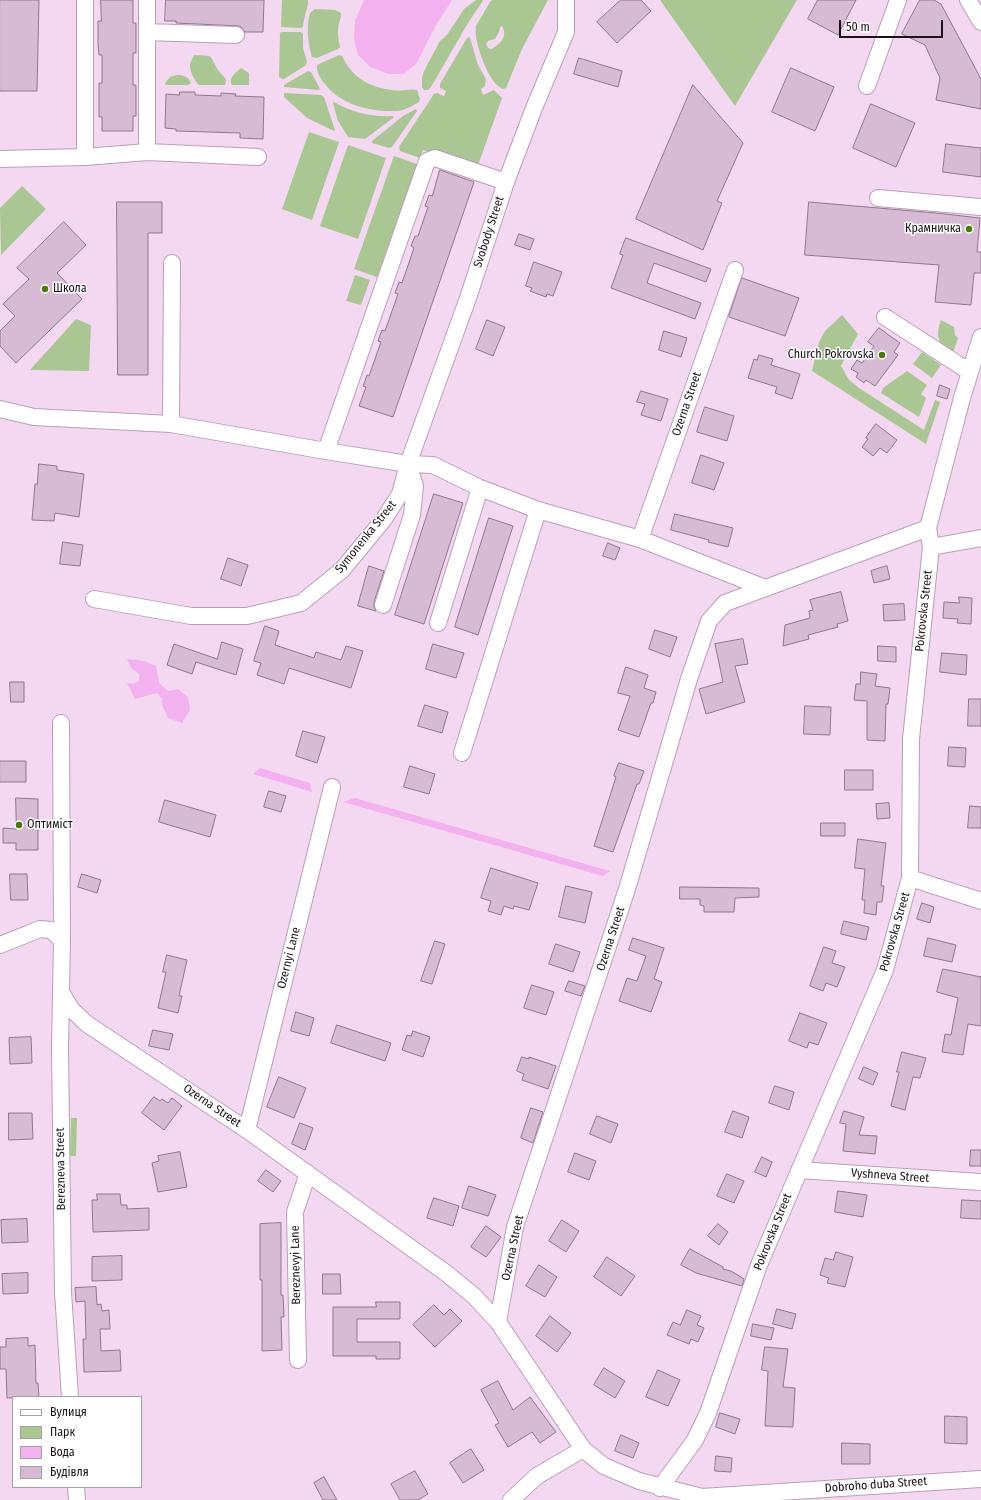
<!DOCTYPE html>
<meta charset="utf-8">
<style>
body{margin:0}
#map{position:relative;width:981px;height:1500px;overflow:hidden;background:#f4d8f1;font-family:"Fira Sans Condensed",sans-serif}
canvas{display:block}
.legend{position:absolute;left:12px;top:1396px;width:130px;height:92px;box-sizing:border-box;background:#fff;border:1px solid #a3a0a3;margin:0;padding:5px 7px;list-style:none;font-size:12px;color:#1a1119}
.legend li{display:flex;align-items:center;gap:8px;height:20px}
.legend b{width:20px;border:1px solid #a3a0a3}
.scale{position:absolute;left:839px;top:20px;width:104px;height:18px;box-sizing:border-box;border:2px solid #1a1119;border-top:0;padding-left:5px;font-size:12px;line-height:14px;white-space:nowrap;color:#1a1119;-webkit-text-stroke:3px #fff;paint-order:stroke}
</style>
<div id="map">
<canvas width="981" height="1500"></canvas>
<ul class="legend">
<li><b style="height:5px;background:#fff"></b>Вулиця</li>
<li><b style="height:11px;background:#a9c693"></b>Парк</li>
<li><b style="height:11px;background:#f4b1ef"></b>Вода</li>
<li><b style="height:11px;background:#d7bbd4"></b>Будівля</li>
</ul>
<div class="scale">50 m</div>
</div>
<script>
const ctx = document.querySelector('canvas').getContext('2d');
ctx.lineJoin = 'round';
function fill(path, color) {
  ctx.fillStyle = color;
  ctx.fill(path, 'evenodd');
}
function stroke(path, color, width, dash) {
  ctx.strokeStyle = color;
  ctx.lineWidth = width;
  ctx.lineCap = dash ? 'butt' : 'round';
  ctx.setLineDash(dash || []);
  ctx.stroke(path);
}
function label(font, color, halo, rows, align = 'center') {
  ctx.font = font + ' "Fira Sans Condensed",sans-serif';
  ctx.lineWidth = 3;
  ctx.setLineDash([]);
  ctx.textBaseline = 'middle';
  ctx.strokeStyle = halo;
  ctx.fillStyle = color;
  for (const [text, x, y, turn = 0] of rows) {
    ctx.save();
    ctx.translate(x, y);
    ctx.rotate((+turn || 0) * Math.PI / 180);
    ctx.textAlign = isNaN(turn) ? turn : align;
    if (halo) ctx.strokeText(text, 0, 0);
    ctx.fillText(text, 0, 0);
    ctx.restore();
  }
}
fill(new Path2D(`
 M282,0H308C309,5 303,20 303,27L301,28L281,27Z
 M476,0H483L482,2L468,23L431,87L428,90H424L422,87V78L424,71L440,41L447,35L464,9Z
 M492,0H548L522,49L506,88L503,89C501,88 497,86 495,83C486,73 473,39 476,26L490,2ZM502,26C508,36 501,43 492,49L488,48L486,44L488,41L495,39L499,32L500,27Z
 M660,0H797L735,106Z
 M315,9L335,10L341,13C341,17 340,20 339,23C337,31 338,39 340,47L338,49L317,58L312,57C308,43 306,27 310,13Z
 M281,32H301L303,34V48L307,62L306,65L284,79H282L279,77L280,33Z
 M469,37L470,38L478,65L486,79L485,86L481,89L483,95L494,90L502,98L477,168L423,150L420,158L400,151L399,147L434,94L437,93L444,96L446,91L440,88V84L467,38Z
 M194,55C216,56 208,54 218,70C221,74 224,76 226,80L225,85H199C195,82 189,70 190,64C191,61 193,58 194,55Z
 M339,55L342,56C352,77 368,87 392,90C400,92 409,88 417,90L420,99L419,102C414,105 408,108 403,110C399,111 395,111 391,111C367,111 340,104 325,84C321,80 316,71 317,65Z
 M241,68L249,73V85H232C228,77 236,73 241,68Z
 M308,71L311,72L320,89L319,90L284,87V85Z
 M176,75C183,75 188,76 191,83L188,85H166L165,83L170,77Z
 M284,93L321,95L324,97L335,130L334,131L307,118L284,97Z
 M334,102C354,113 370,117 393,116V118L365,139L348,137L338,121L333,103Z
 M416,109L417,111L392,147L389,148L372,143V141L403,116Z
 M309,132L339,142L312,220L282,209Z
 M348,145L386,158L358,239L320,226Z
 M394,156L417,164L377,277L354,269Z
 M22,186L46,209L1,255L0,208Z
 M355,275L370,280L361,305L346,301Z
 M842,315L858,334L841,366L849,380L859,388L924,430L935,400L940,402L926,444L812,371L819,342L825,331Z
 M76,319L91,325L89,371L30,370Z
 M941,320L954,327L955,335L958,338L953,353C938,345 935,336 941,320Z
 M922,352L941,365L932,378L913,364Z
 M907,371L927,385L921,394L926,398L919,417L881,393L883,388Z
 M71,1118H77L76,1156H70Z`), '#a9c693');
fill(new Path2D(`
 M364,0H452L435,27L417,63L404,74H389L370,67L358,55L354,39L355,21Z
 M127,659L144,661L156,666L159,683L168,691L178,689L188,697L190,710L182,723L168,718L162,705V699L157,693L135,699L127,683L133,684L139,681V674L132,669Z
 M260,768L310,783L312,792L253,774Z
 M355,798L610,871L603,876L343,802Z`), '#f4b1ef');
const building = new Path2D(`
 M0,0H39L37,91H0Z
 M101,0H133V23H136V53H133V85H136V116H133V131H102V117H99V83H102V55H99L98,43V21H101Z
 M166,0H264L263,32H245L240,26L176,23V21H165Z
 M621,0H641L651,11L617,43L597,22Z
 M818,0H856L838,35L808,19Z
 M920,0H934L941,4L981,79V109L936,100L940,78L925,45L902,34Z
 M579,58L622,71L618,87L574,74Z
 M791,68L834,87L815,131L772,112Z
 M693,85L743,143L717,201L722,203L703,250L636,219Z
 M180,92H195V95L221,96V93L236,94L235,96L264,97L263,139L240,138V133L176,131V129L165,128L166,94L179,95Z
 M871,104L915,123L896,167L853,148Z
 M946,144L981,148V177L943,172Z
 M440,170L474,182L393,417L359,406L366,387L363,386L365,381L367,375L369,376L381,342L378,341L382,330L385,331L398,294L395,293L399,282L402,283L414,248L411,246L415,236H418L428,207L425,206L429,195L432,196Z
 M117,202H162V233H148V375H118Z
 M809,202L936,213L980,218L977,252H981V273H974L971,305L935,302L939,265L805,255Z
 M64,222L86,245L57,273L82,299L16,363L0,346V331L15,316L3,304L29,279L17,268Z
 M519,234L534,239L530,250L515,245Z
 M626,238L711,269L706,282L654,263L647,283L701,303L695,319L611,288L623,255L620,254Z
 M534,262L562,272L553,296L547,294L546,297L530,291L532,288L526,286Z
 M742,278L799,298L785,336L729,317Z
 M487,320L505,327L493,356L476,349Z
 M879,328L900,343L894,352L898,355L875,386L866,380L864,383L856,377L858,373L851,369L857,360L862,363L874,346L868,342Z
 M664,331L687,338L681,357L659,350Z
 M759,355L773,359L771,365L800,374L792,399L775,393L777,387L748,378L754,359L757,360Z
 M940,385L950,389L947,399L937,396Z
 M641,391L668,399L661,421L641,415L645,404L637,402Z
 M705,407L734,416L727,441L697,432Z
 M876,424L897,440L887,453L880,448L873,456L862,447L868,439L866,438Z
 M701,455L724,463L714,490L692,483Z
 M39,464L57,466V470L84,474L79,517L55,513L54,521L32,520L35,484H37Z
 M434,494L463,503L424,624L395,615Z
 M675,514L733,528L728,547L708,542L709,540L671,530Z
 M489,518L513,526L478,635L455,627Z
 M63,542L83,545L80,566L60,564Z
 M608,543L620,548L615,560L603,556Z
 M228,558L248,565L241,586L221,579Z
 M369,566L384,571L374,602V607L376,611L358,606Z
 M887,566L890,579L874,583L871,571Z
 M841,592L848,621L837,624L838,627L808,635L809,639L783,646L785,625L810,618L809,611L813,610L810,600Z
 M959,597L972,598L971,624L957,623L958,619L943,618L944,602L959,603Z
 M904,604L905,620L884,621L883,605Z
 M265,626L279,631L275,645L314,658L316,652L341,660L346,646L363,651L351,688L289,668L284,684L257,675L261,663L254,661Z
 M655,630L677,637L670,657L649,649Z
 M743,639L748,664L735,666L745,702L706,714L699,689L723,682L715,644Z
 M222,642L243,649L236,675L196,662L192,674L167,665L174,644L217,659Z
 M433,644L464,653L456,678L426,669Z
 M878,646L896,647V662L878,661Z
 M942,653L967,655L966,675L940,672Z
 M626,667L648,675L644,688L656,692L653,703H651L639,737L618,730L630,696L618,693Z
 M861,672L877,674L875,686L890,688L888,704H886L885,741L867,740V701L854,700L856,684H860Z
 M10,682H24V702H11Z
 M969,699H981V726H968Z
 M425,705L448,712L442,733L418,726Z
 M805,706L831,707L830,735L804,734Z
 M303,731L325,737L317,763L296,756Z
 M949,747L966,748L965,767L948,766Z
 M0,761H26V782H0Z
 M619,763L644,771L639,784H637L613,852L594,846L616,777L614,776Z
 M410,766L435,774L429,794L404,787Z
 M845,770H873V790H845Z
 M269,791L286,796L281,812L264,807Z
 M16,798L38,799V850H16V843H3V828L16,829Z
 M165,800L216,815L210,837L159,822Z
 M889,803L890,818L877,819L876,804Z
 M970,806L981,807V828H968Z
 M821,823H845V836H821Z
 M858,839L886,843L881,886H884L882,902H877L876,915L864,913L865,900H862L865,869L855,868Z
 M491,868L538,883L529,910L514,906L513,909L504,906L501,915L488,911L491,901L481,898Z
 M10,874H27L28,900H11Z
 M82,874L101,880L97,893L78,887Z
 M566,886L592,892L585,923L559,917Z
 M680,887L759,888V897L735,898L734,912H704V906L700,905V899H680Z
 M922,903L934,907L930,923L917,919Z
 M844,921L869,927L866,940L841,934Z
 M633,938L664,948L654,979L662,982L651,1012L619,1001L627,978L637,981L646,956L629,950Z
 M928,938L956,945L952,962L924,956Z
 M435,941L445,944L432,984L421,981Z
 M556,944L580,952L573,972L549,964Z
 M824,947L836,951L832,963L845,967L837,987L826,983L823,991L810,986Z
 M167,955L187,960L179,996H182L178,1013L158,1008L166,972H163Z
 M943,969L981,977V1026L968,1024L963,1055L942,1052L945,1034L951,1035L958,998L937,992Z
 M569,981L585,986L581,996L565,991Z
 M532,985L554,992L546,1015L524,1008Z
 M296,1012L314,1018L309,1036L291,1031Z
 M800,1013L827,1023L818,1045L809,1042L807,1048L789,1041Z
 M337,1025L391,1043L385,1061L331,1043Z
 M153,1030L173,1034L169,1050L149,1046Z
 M413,1031L430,1037L423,1057L402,1050L407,1035L411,1036Z
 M31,1037L32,1063L10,1064L9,1038Z
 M902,1052L926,1058L920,1078L913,1077L905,1110L891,1106L899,1072H897Z
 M522,1057L529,1059V1057L556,1066L548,1089L522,1080L524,1074L517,1071Z
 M864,1067L878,1073L873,1085L859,1079Z
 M279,1077L306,1088L294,1118L267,1107Z
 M775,1086L794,1092L789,1110L769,1103Z
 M154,1097L160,1101L162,1099L168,1103L172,1098L182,1106L164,1130L142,1113Z
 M531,1108L543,1112L533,1143L521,1138Z
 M733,1111L749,1117L742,1138L725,1132Z
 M844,1111L864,1117L859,1135L877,1136L875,1154L843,1151L846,1124L840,1123Z
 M9,1113H32L33,1139L9,1140Z
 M597,1116L618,1124L611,1143L590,1134Z
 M300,1123L313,1128L305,1150L292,1144Z
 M971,1150H981V1166H970Z
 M180,1152L187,1187L158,1192L152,1163L159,1161L158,1156Z
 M575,1153L596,1161L589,1180L568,1172Z
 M762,1157L772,1162L766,1177L755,1172Z
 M266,1170L281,1181L273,1192L258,1181Z
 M727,1174L744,1181L734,1203L717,1196Z
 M469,1186L496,1195L488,1216L462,1208Z
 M838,1191L867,1195L863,1217L835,1212Z
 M97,1194H120L121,1205H127V1209L149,1208V1230L93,1232L92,1200H97Z
 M434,1198L459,1206L453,1226L427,1218Z
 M962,1200L981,1201V1219L961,1218Z
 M27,1219L28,1242L2,1243L1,1220Z
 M562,1220L579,1231L566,1252L549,1241Z
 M281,1223V1295H283L284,1317H281L282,1350L262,1351V1280H260V1224Z
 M718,1224L728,1232L719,1245L708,1236Z
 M486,1226L501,1237L486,1257L471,1247Z
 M690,1249L723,1267V1269L731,1271L744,1279L742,1286L696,1273L681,1265Z
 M836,1252L853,1257L845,1287L827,1283L829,1278L820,1275L825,1258L833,1260Z
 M122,1256V1280L92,1281V1257Z
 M607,1257L635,1276L621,1296L594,1277Z
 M539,1265L557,1277L545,1297L526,1286Z
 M28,1273V1293L3,1294L2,1274Z
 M323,1274H340L341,1294H323Z
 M96,1287L97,1305L101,1304L102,1311L109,1310L110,1329H100L101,1351L120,1350L121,1371L84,1372L83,1339H86L85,1301L76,1302L75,1288Z
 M376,1302H400V1319H357V1342H400V1359H376V1356H333V1307H376Z
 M434,1305L444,1315L450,1309L462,1321L435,1347L413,1325Z
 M777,1309L796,1314L792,1329L773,1324Z
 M687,1310L701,1316L697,1325L704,1328L698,1342L691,1339L689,1344L667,1335L673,1322L680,1325Z
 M550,1316L571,1333L557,1352L536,1336Z
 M753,1324L774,1328L771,1340L751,1336Z
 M28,1338V1346L35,1345L36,1383H38L39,1397L7,1398L6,1369H0V1347H6V1339Z
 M765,1347L788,1349L783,1387L795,1388L793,1427L765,1426L768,1371L762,1370Z
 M604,1368L625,1381L615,1398L594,1385Z
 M658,1370L680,1380L668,1406L646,1397Z
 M498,1381L513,1410L530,1397L556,1432L540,1443L532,1432L508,1447L495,1425L499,1423L481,1390Z
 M720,1413L740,1419L735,1434L716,1427Z
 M945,1416L967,1417V1444L945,1443Z
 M621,1435L639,1443L633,1458L615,1451Z
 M842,1443L870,1444V1464H842Z
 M471,1449L484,1470L463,1483L450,1463Z
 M716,1456L732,1458L731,1472L715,1471Z
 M415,1471L428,1494L418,1500H400L391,1484Z
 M324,1477L337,1500H323L314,1483Z`);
fill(building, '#d7bbd4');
stroke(building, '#8f768d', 1);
const minor = new Path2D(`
 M85,0V157
 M147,0V152
 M968,0L981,22
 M147,32L236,35
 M867,86L898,0
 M0,159L85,157L147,152L258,157
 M878,198L981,207
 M885,317L970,372
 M0,409L34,417L171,424L326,451L408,464L433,465L480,488L538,510L640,539L765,588
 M171,424L172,263
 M326,451L427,161L435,158L506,182
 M640,539L735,270
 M931,547L981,538
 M94,599L191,616H247L301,603L342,570L384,519L400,494L408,464L468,298L506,182L534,108L566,32V0
 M383,605L412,515L415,486L408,464
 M438,623L480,488
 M61,723L62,940L60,1047L63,1292L70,1397
 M462,753L538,510
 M910,878L981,901
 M0,945L40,929L51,930L62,940
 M61,992L71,1009L87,1024L247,1130L446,1273L474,1296L498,1322L583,1449L604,1466L639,1481L702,1497L981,1479
 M247,1130L332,787
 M799,1170L981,1182
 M498,1322L515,1227L627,889L689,679L709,621L725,603L928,528
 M298,1360L295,1212L308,1173
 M76,1487L77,1500
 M660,1488L695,1440L708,1413L759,1265L885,970L910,878L911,739L931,547L928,528L962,398L981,337
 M511,1500L537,1476L583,1449`);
stroke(minor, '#b99fb7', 18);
stroke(minor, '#fff', 16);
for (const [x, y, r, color] of [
 [969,229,4,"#497a02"],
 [45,289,4,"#497a02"],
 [882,355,4,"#497a02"],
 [19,825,4,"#497a02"]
]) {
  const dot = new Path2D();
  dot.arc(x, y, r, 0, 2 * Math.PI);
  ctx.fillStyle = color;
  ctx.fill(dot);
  stroke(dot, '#fff', 1.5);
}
label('12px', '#1a1119', '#fff', [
 ["Крамничка",961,229],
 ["Школа",53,289,"left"],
 ["Church Pokrovska",874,355],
 ["Оптиміст",27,825,"left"]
], 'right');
label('12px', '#1a1119', '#fff', [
 ["Svobody Street",489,232,-72],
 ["Ozerna Street",687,404,-71],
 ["Symonenka Street",366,537,-51],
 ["Pokrovska Street",924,611,-84],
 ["Pokrovska Street",895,932,-74],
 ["Ozerna Street",611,939,-72],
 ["Ozernyi Lane",289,958,-76],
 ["Ozerna Street",212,1106,34],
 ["Berezneva Street",61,1169,-91],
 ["Vyshneva Street",890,1176,4],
 ["Pokrovska Street",773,1232,-68],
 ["Ozerna Street",513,1248,-78],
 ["Bereznevyi Lane",296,1265,-91],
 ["Dobroho duba Street",876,1485,-4]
]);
</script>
